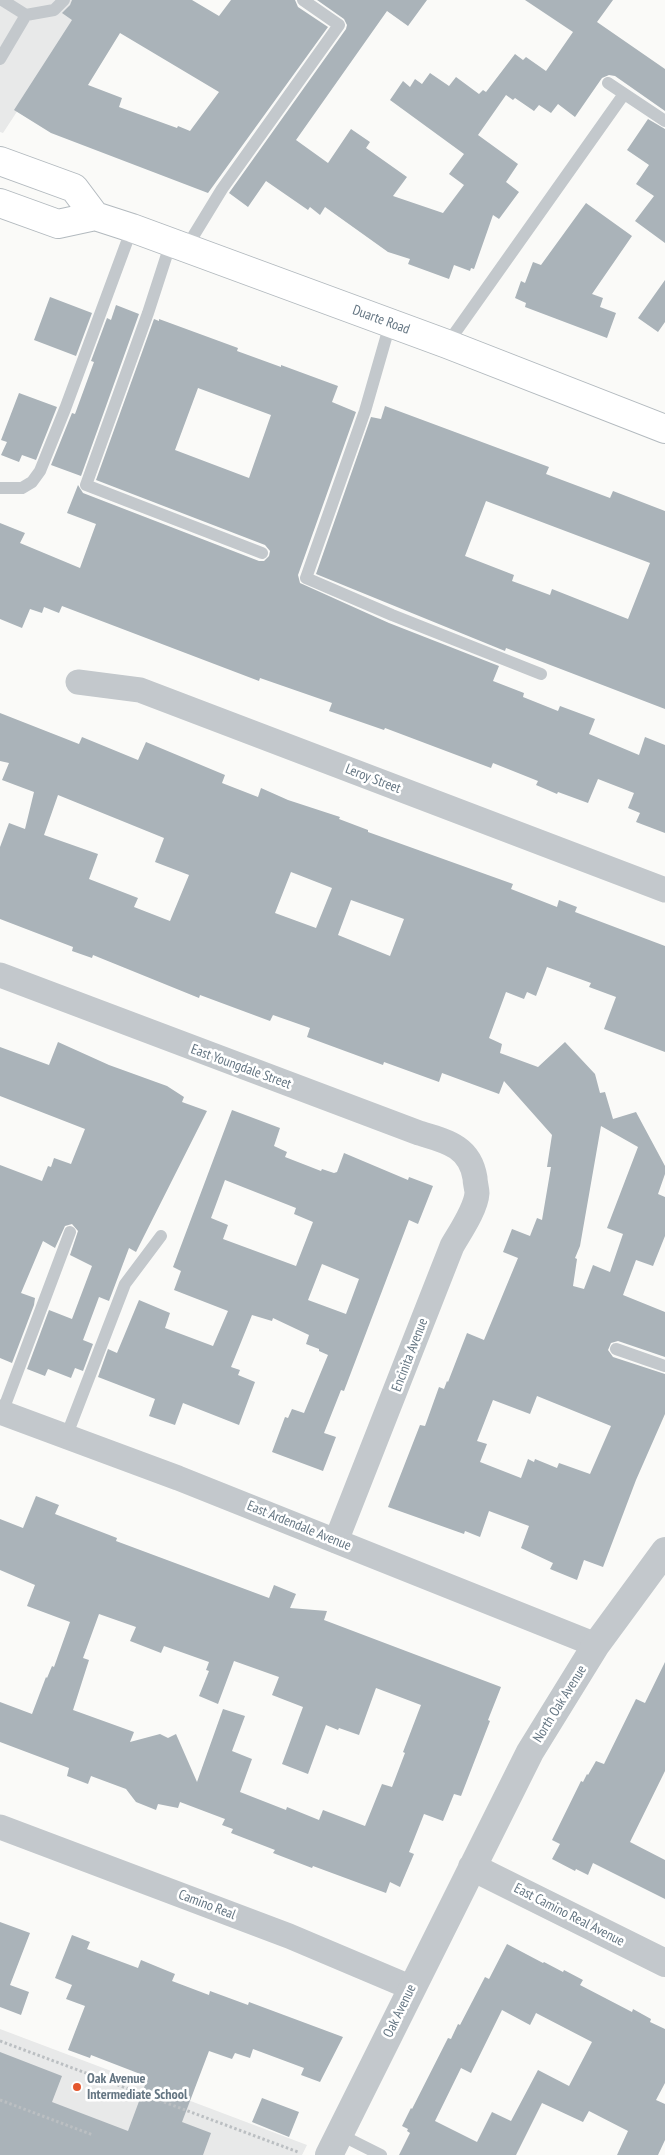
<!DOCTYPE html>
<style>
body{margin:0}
canvas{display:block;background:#fafaf8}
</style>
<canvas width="665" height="2155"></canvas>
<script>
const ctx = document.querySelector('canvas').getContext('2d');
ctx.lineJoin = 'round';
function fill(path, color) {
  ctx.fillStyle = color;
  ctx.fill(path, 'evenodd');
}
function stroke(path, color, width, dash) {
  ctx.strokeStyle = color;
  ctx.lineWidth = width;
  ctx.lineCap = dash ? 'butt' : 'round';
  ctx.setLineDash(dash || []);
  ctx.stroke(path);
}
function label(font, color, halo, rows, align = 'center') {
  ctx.font = font + ' "PT Sans Narrow",sans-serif';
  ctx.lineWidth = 5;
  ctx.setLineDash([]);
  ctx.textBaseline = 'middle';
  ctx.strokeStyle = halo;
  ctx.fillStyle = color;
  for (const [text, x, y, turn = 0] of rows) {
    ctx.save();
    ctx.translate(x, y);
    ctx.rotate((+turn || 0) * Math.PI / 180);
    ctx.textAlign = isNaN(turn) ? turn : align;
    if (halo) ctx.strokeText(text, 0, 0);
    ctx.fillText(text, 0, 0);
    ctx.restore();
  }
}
fill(new Path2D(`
 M0,0H90L3,133L0,132Z
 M0,2029L307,2145L302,2155H0Z`), '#e8e9e9');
fill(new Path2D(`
 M72,0H192L219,16L231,0H295L298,7L328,27L208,193L51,133L14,110L72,20L62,13L70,5ZM120,33L219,92L190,131L178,126L177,128L119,107L122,98L88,85Z
 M317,0H427L408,26L387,11L296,140L328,163L351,129L370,142L366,148L407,177L393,196L443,213L464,185L449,174L464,154L390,100L403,81L410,87L415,79L422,84L430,73L449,86L456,77L479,94L483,90L486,92L515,54L523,60L526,57L546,71L573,32L525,0H613L597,22L665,69V111L615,76L609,75L602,78L575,117L558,104L551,113L539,105L534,111L515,98L513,100L506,95L478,135L518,164L506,182L519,192L499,219L493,215L474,269L471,268L470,271L454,265L449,279L408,264L410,259L388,252L325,207L320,215L310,207L308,210L266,181L248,207L229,193L346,29L347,25L344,19Z
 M648,119L665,129V243L635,221L654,196L636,184L649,165L627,150Z
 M586,203L632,236L592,294L603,298L600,307L616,313L607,338L525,307L526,303L515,298L521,281L525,283L533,262L541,265Z
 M665,280V322L658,332L638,318Z
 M50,297L92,313L76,356L34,340Z
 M116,305L139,314L81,476L51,465L72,413L75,414L94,362L91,361L107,318L111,320Z
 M154,319L159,321V319L238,348L237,351L281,367V365L338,386L332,402L356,412L298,575L300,583L389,623L499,666L493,681L524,693L523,697L558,711L560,706L595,719L589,734L639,755L645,737L665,745V833L636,822L640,813L628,808L634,793L598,779L588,803L558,792L557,794L536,785L538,781L493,763L491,768L385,728L384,730L329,711L332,703L260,678L259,681L62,606L59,613L44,607L42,613L30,609L22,628L0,619V523L25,533L20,543L80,568L96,524L67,513L78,485L83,493L259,561H264L269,556L270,551L265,545L96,480ZM198,388L271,415L249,478L175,450Z
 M19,393L57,407L36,460L22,455L19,462L1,455L7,442L1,440Z
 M385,406L549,467L546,474L610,498L613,491L665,511V709L506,648L505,651L316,574L371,417L381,419ZM486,501L650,563L628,619L552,589L550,595L512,581L514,575L465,556Z
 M0,713L79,744L82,737L138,760L146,742L225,775L222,783L258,797L261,788L288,800L340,817L339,819L368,830V832L513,884L511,889L557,907L559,900L577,907L575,912L665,946V1052L604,1029L616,997L589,987L591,983L547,967L536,996L527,992L524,999L506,992L489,1038L502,1044L500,1053L538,1067L565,1042L595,1074L600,1093L605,1092L613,1119L636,1112L665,1166V1174L658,1194L665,1197V1236L653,1266L636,1260L623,1295L665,1312V1357L618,1341L611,1343L608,1350L613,1357L665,1374V1414L636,1480L603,1567L584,1560L577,1580L550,1569L553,1563L521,1548L529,1526L489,1511L480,1537L465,1531L464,1534L388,1507L420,1425L425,1426L439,1387L444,1389L447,1381L448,1382L467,1333L484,1340L518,1258L503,1252L512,1229L530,1236L537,1218L542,1220L551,1167H547L552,1135L504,1081L499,1094L442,1073L439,1082L384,1062L383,1065L307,1037L310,1028L273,1015L270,1021L200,995L199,998L93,955L92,958L72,951L73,947L0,919V847L9,823L25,829L34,792L2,780L9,763L0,761ZM58,795L164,838L155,862L189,875L170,921L134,907L138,898L89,879L98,854L44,835ZM291,872L332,888L316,928L275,913ZM351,900L404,919L390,956L338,935ZM601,1126L638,1147L607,1228L623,1234L610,1272L593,1265L584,1289L573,1286L577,1259L575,1258L580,1246ZM537,1396L611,1426L590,1474L559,1463L557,1468L535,1459L534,1462L528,1459L521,1478L480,1462L487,1444L477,1441L493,1400L530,1414Z
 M58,1042L109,1065L167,1086L184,1097L182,1102L207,1111L136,1252L129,1248L109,1301L99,1297L83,1340L93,1344L83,1371L75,1368L71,1378L48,1369L45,1376L27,1369L49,1310L72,1319L92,1266L70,1255L78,1231L72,1224L65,1226L55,1248L43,1241L21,1293L35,1298L34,1305L12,1363L0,1358V1165L42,1181L48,1166L51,1167L54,1158L71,1164L85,1129L0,1096V1047L49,1065Z
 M232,1110L280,1128L274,1146L287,1152L285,1157L321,1171L322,1169L334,1173L337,1172L344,1153L408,1180L409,1177L433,1186L418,1224L409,1220L344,1391L341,1390L324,1433L336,1437L323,1471L272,1452L285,1417L288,1418L292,1409L304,1413L328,1355L319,1351V1349L306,1344L309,1335L273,1318L272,1321L252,1315L231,1367L240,1370L238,1375L255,1382L239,1425L183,1403L175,1425L149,1416L155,1399L98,1377L108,1349L117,1353L139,1300L170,1313L165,1328L213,1346L228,1311L174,1290L181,1271L173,1267ZM225,1180L296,1208L294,1214L313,1222L296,1266L223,1239L228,1225L211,1218ZM322,1264L359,1279L346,1314L308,1300Z
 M36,1496L59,1505L55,1514L117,1538L116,1541L269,1598L274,1585L296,1594L290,1608L327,1611L324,1620L501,1687L488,1720L490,1721L461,1796L454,1794L443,1821L424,1814L409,1852L414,1854L400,1887L390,1882L386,1893L313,1866L312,1868L273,1853L275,1850L231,1833L233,1829L222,1825L225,1819L180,1802L178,1808L158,1804L156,1810L136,1802L126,1789L91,1776L88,1784L67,1776L69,1768L0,1742V1702L32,1714L46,1677L47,1678L52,1666L54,1667L70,1622L27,1606L35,1585L0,1570V1519L23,1528ZM99,1614L136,1627L130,1641L161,1653L164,1646L209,1662L206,1670L209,1671L199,1696L218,1704L234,1661L279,1677L272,1695L303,1707L282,1764L308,1774L326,1725L338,1730L339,1728L359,1735L376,1688L421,1705L403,1752L405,1753L392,1787L382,1784L365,1826L323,1810L319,1820L287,1807L286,1810L240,1792L252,1759L232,1751L245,1716L223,1709L197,1782L176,1734L168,1738L160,1734L130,1742L134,1732L73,1710L89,1660L83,1658Z
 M665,1662V1771L630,1842L665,1860V1899L593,1863L588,1875L576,1869L575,1871L552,1859L560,1844L552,1840L581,1781L583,1782L587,1774L588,1775L596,1761L604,1764L636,1699L645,1703Z
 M0,1922L30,1933L10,1985L29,1992L21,2015L0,2007Z
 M72,1935L90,1942L87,1949L138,1968L141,1960L175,1974L172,1981L209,1995L210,1991L248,2005L249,2002L343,2037L320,2082L301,2075L304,2068L253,2049L250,2058L235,2053L232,2059L209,2051L182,2122L211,2133L203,2155H0V2052L62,2076L52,2102L128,2131L148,2077L91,2055L90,2058L68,2050L85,2006L66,1999L72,1985L55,1978Z
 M507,1944L543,1963L544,1962L563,1972L564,1970L583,1980L580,1985L632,2012L633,2009L651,2019L650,2022L665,2029V2083L656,2100L665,2104V2140L658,2155H617L628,2131L589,2111L583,2122L542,2103L516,2155H399L410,2133L407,2131L408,2129L402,2126L411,2108L412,2109L448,2038L451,2039L458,2024L460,2025L485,1977L489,1979ZM502,2010L530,2025L536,2013L592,2042L569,2086L538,2070L511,2121L492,2112L477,2142L435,2121L461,2068L471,2073Z
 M262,2098L299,2112L289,2137L252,2122Z`), '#aab3b9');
const secondary = new Path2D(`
 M0,161L74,188L95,216
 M0,203L58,224L95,216L132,228L447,344L665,429`);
stroke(secondary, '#b3babf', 30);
stroke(new Path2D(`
 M0,2041L298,2152
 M0,2100L93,2135`), '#bbbfc2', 3, [2.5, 2.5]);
stroke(new Path2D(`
 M26,15L54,10L64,0
 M0,59L26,15L2,0
 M608,83L665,121
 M171,242L148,313L86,485L262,553
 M186,248L222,189L339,25L303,0
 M390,324L365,411L306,578L392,615L541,674
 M447,344L624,94
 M0,488H22L32,482L40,471L65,409L132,228
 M616,1349L665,1366
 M2,1413L70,1232
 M66,1437L125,1284L161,1236
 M339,2134L381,2155`), '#c3c8cc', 12);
stroke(new Path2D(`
 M78,682L140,690L665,890
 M0,975L419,1133C446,1141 470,1146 475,1178C475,1183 477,1189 477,1193C476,1209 460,1232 452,1246L336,1541
 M0,1412L178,1478L596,1645
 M0,1827L289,1936L412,1988`), '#c3c8cc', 25);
stroke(new Path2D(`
 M472,1867L665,1963
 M329,2155L530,1752L596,1645L665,1551`), '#c3c8cc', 28);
stroke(secondary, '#fff', 28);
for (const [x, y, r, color] of [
 [77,2087,5,"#e4572e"]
]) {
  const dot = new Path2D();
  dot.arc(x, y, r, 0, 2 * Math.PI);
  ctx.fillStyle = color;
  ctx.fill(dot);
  stroke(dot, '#fff', 2);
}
label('14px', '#657683', '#fff', [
 ["Duarte Road",381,320,20],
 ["Leroy Street",373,779,21],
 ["East Youngdale Street",241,1067,20],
 ["Encinita Avenue",410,1355,-69],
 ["East Ardendale Avenue",299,1526,22],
 ["North Oak Avenue",560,1704,-58],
 ["Camino Real",207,1905,21],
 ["East Camino Real Avenue",569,1915,27],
 ["Oak Avenue",400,2011,-64]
]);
label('bold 14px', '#657683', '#fff', [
 ["Oak Avenue",87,2079],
 ["Intermediate School",87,2095]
], 'left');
</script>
